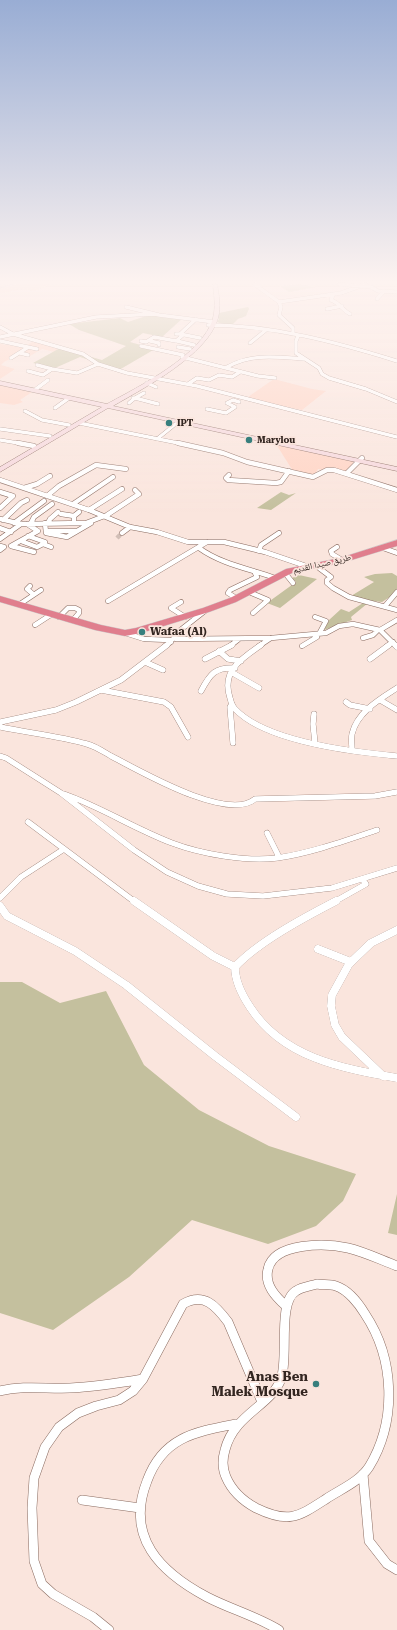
<!DOCTYPE html>
<meta charset="utf-8">
<style>
body{margin:0}
canvas{display:block;background:#fae5dd}
</style>
<canvas width="397" height="1630"></canvas>
<script>
const ctx = document.querySelector('canvas').getContext('2d');
ctx.lineJoin = 'round';
function fill(path, color) {
  ctx.fillStyle = color;
  ctx.fill(path, 'evenodd');
}
function stroke(path, color, width, dash) {
  ctx.strokeStyle = color;
  ctx.lineWidth = width;
  ctx.lineCap = dash ? 'butt' : 'round';
  ctx.setLineDash(dash || []);
  ctx.stroke(path);
}
function label(font, color, halo, rows, align = 'center') {
  ctx.font = font + ' "Roboto Serif","Noto Naskh Arabic",serif';
  ctx.lineWidth = 3.5;
  ctx.setLineDash([]);
  ctx.textBaseline = 'middle';
  ctx.strokeStyle = halo;
  ctx.fillStyle = color;
  for (const [text, x, y, turn = 0] of rows) {
    ctx.save();
    ctx.translate(x, y);
    ctx.rotate((+turn || 0) * Math.PI / 180);
    ctx.textAlign = isNaN(turn) ? turn : align;
    if (halo) ctx.strokeText(text, 0, 0);
    ctx.fillText(text, 0, 0);
    ctx.restore();
  }
}
fill(new Path2D(`
 M16,284H51L34,291L23,289L0,293V289Z
 M34,341L60,348L54,352L42,349L30,356L20,354L4,362L1,365L15,369L0,379V344L23,347Z
 M274,379L312,389L326,391L302,410L245,399Z
 M0,383L32,392L20,400L23,402L14,405L0,403Z
 M276,444L354,461L347,474L318,469L313,477L293,471Z`), '#ffd4c4');
fill(new Path2D(`
 M300,284L315,287L289,292L280,286Z
 M248,307L249,309L246,316L238,319L233,324H223L217,322L219,319L217,316L219,313Z
 M149,315L183,318L162,337L143,333L130,342L155,349L119,370L80,357L55,368L33,363L60,348L102,360L126,346L79,330L69,324L120,318L128,322Z
 M281,492L289,495L296,493L271,510L257,508Z
 M392,573L397,576V594L396,593L382,602L364,600L351,596L374,582L364,577L375,574Z
 M299,575L317,579L280,608L267,603L296,582L292,578Z
 M363,603H368L351,617L352,620L324,630L329,620L341,609L349,612Z
 M0,982H22L60,1003L106,991L144,1065L199,1110L269,1146L356,1174L343,1201L316,1226L268,1244L192,1220L129,1277L53,1330L0,1313Z
 M397,1194V1235L388,1233Z`), '#c4c09e');
stroke(new Path2D(`
 M0,288L13,284`), '#c2a2b6', 1);
stroke(new Path2D(`
 M117,538L122,533`), '#d2bfb7', 4.5, [4.5, 2.5]);
const streetFar4 = new Path2D(`
 M254,284L279,302L281,307L279,315L293,328V334
 M339,284L371,287L378,291L397,292
 M333,295L331,300C340,303 342,310 350,314
 M377,299L384,291
 M279,302L341,293L366,284
 M126,307L159,315L214,322
 M327,309L342,306
 M208,325C272,325 336,342 397,361
 M0,327L13,334L83,354L98,364L127,373L197,386L397,437
 M176,334H180L196,319
 M180,334L200,338
 M298,336L296,341V353L319,368L322,374L329,378L366,389L397,402
 M0,337L96,317L155,314
 M0,341L37,349
 M141,341L146,342L154,337L176,341L183,335
 M150,341L159,343V345
 M177,341L194,345
 M250,343L266,330
 M141,346L183,355
 M178,347L190,349
 M20,353L28,355
 M182,357L258,376L275,378
 M11,358L27,348
 M37,365L52,369
 M227,367C252,353 277,357 304,359
 M28,371L43,375L52,369L77,373L98,364
 M147,383L156,387
 M188,384L197,378L209,380L219,375L232,377L240,372
 M36,389L48,380
 M144,393L135,398L158,404
 M129,403L135,398H133
 M55,408L69,398
 M207,409L226,413L235,407L227,403L233,400L239,402
 M25,411L42,420L69,425
 M79,423L183,444
 M0,429L50,436
 M157,439L178,422
 M0,440L24,444`);
const streetFar3 = new Path2D(`
 M18,443L34,446
 M178,443L223,453L247,462L313,477L327,470H334L397,490
 M347,473L362,458
 M229,475L226,478L228,480L276,483L281,482L289,471
 M0,480L89,510L130,527L157,532L188,542H224L265,552L309,567
 M24,488L37,484L50,476
 M0,492L13,496L0,508
 M47,496L59,486L96,465L126,469
 M73,504L113,477
 M89,510L122,489
 M61,514L74,516
 M0,519L21,524L86,523L107,515L139,494L135,490
 M3,520L21,503L27,500
 M14,523L44,501
 M31,523L34,517L52,504
 M45,523L46,533L67,537L91,523
 M46,523H48L50,519L58,512
 M74,523V516L79,512
 M27,524L38,531L11,546L34,552
 M0,528L11,532
 M47,531H77
 M122,533L130,527
 M28,536L45,542L43,544L51,547
 M0,539L21,524
 M21,541L37,547L43,544
 M0,546L4,547L0,550
 M337,547L331,551L332,554L342,560
 M199,548C221,564 250,569 275,578
 M383,548L397,553
 M259,551L261,545L279,533
 M318,565L319,568L331,577L327,580V583L333,588L349,597L397,610
 M285,573L293,583
 M30,586L27,589L33,594
 M249,592L268,600L253,613
 M236,598L228,593L230,590L257,577L254,571
 M108,601L207,542
 M181,602L171,608L185,617
 M20,604L41,590
 M385,606L397,592
 M59,617L68,608H75L79,610V613L73,620
 M315,617L326,621L319,634
 M35,625L52,614
 M380,630L396,646
 M125,633L144,639L170,640
 M363,638L373,635L378,630
 M173,639L178,632L206,610
 M176,639L271,638L326,633L339,626L353,624L380,630L397,620
 M165,646L171,642
 M230,646L239,639
 M259,646L271,638
 M302,646L317,637L316,634
 M387,646L393,642`);
const streetFar2 = new Path2D(`
 M261,645C241,659 221,671 230,698C231,702 232,706 235,709C266,742 353,752 397,756
 M395,645L397,647
 M219,651L228,659L241,661
 M205,659L232,645
 M370,659L389,645
 M145,662L163,670
 M231,672L259,688
 M101,690L164,702L171,707L188,737
 M201,691C210,674 215,667 235,668
 M380,700L397,710
 M346,702L350,705L370,709
 M232,704L230,707L233,743
 M314,714L313,724L315,743
 M0,722L56,710L76,702L121,680L167,645
 M0,727C29,733 59,736 87,744C95,746 104,752 111,756C140,771 227,822 255,799L375,796L397,792
 M352,750C352,745 351,739 352,734C357,712 380,699 397,688
 M0,756L6,758L61,793L134,850L167,872L198,886L227,894L263,896L332,888L397,868
 M64,794C101,807 135,829 172,843C201,854 247,862 277,858C311,853 344,841 377,830
 M28,822L135,902
 M267,833L279,857
 M0,898L21,877L64,849
 M334,902L366,884L362,879`);
const streetFar1 = new Path2D(`
 M134,901L213,956L235,967
 M336,901C305,917 258,942 235,967C235,982 242,995 250,1007C283,1058 341,1068 397,1078
 M0,906L7,916L75,951L126,985L215,1056L296,1117
 M318,949L351,962
 M383,1076L342,1037L335,1025L331,1006L332,995L349,964L371,943L397,930`);
const street = new Path2D(`
 M317,1284C323,1285 330,1284 336,1286C348,1290 359,1304 365,1314C395,1359 397,1421 369,1467C359,1482 341,1489 326,1499C298,1517 289,1524 256,1508C243,1501 232,1491 226,1477C222,1468 222,1460 225,1450C234,1414 271,1406 281,1379C289,1358 277,1302 296,1291C302,1287 311,1286 317,1284Z
 M286,1306C276,1297 264,1285 268,1269C274,1242 326,1243 348,1248C365,1252 381,1260 397,1266
 M0,1391C24,1385 46,1389 70,1388C95,1387 119,1383 143,1379
 M236,1424C195,1432 163,1437 147,1481C125,1537 160,1572 207,1597C230,1609 256,1616 279,1630
 M363,1474L369,1541L387,1564L397,1570
 M82,1500L140,1508
 M109,1630L93,1617L53,1594L42,1584L34,1561L32,1508L34,1478L45,1447L59,1427L78,1413L96,1406L119,1400L133,1391L143,1379L183,1304C204,1292 216,1306 228,1322L262,1402`);
const secondary = new Path2D(`
 M213,284H217C219,295 221,307 218,318C208,355 144,388 113,406L397,467V471L108,408L0,472V467L102,407L0,385V381L107,404C138,387 203,355 213,318C216,307 214,295 213,284Z`);
const highway = new Path2D(`
 M397,540V546L345,562L292,573L236,602L209,612L141,633L125,636L95,630L0,602V596L101,625L125,630L136,628L203,608L230,598L286,569L340,558Z`);
stroke(streetFar4, '#8a6b60', 4);
stroke(streetFar3, '#8a6b60', 5.5);
stroke(streetFar2, '#8a6b60', 6);
stroke(streetFar1, '#8a6b60', 8);
stroke(street, '#8a6b60', 10);
stroke(secondary, '#8a6b60', 1);
stroke(highway, '#cecbca', 1);
stroke(streetFar4, '#fff', 3.5);
stroke(streetFar3, '#fff', 4.5);
stroke(streetFar2, '#fff', 5.5);
stroke(streetFar1, '#fff', 8);
stroke(street, '#fff', 9);
fill(secondary, '#f6d8dd');
fill(highway, '#e07e8d');
const sky = ctx.createLinearGradient(0, 0, 0, 512);
sky.addColorStop(0, '#99add4');
sky.addColorStop(0.55, '#fdf3f0');
sky.addColorStop(1, '#fdf3f000');
ctx.fillStyle = sky;
ctx.fillRect(0, 0, 397, 512);
for (const [x, y, r, color] of [
 [169,423,4,"#377f7d"],
 [249,440,4,"#377f7d"],
 [142,632,4,"#377f7d"],
 [316,1384,4,"#377f7d"]
]) {
  const dot = new Path2D();
  dot.arc(x, y, r, 0, 2 * Math.PI);
  ctx.fillStyle = color;
  ctx.fill(dot);
  stroke(dot, '#fae5dd', 1.5);
}
label('bold 9px', '#332621', '#fae5dd', [
 ["IPT",177,423],
 ["Marylou",257,440]
], 'left');
label('9px', '#332621', '#fae5dd', [
 ["طريق صيدا القديم",322,564,-13]
]);
label('bold 11px', '#332621', '#fae5dd', [
 ["Wafaa (Al)",150,632]
], 'left');
label('bold 13px', '#332621', '#fae5dd', [
 ["Anas Ben",308,1377],
 ["Malek Mosque",308,1392]
], 'right');
</script>
